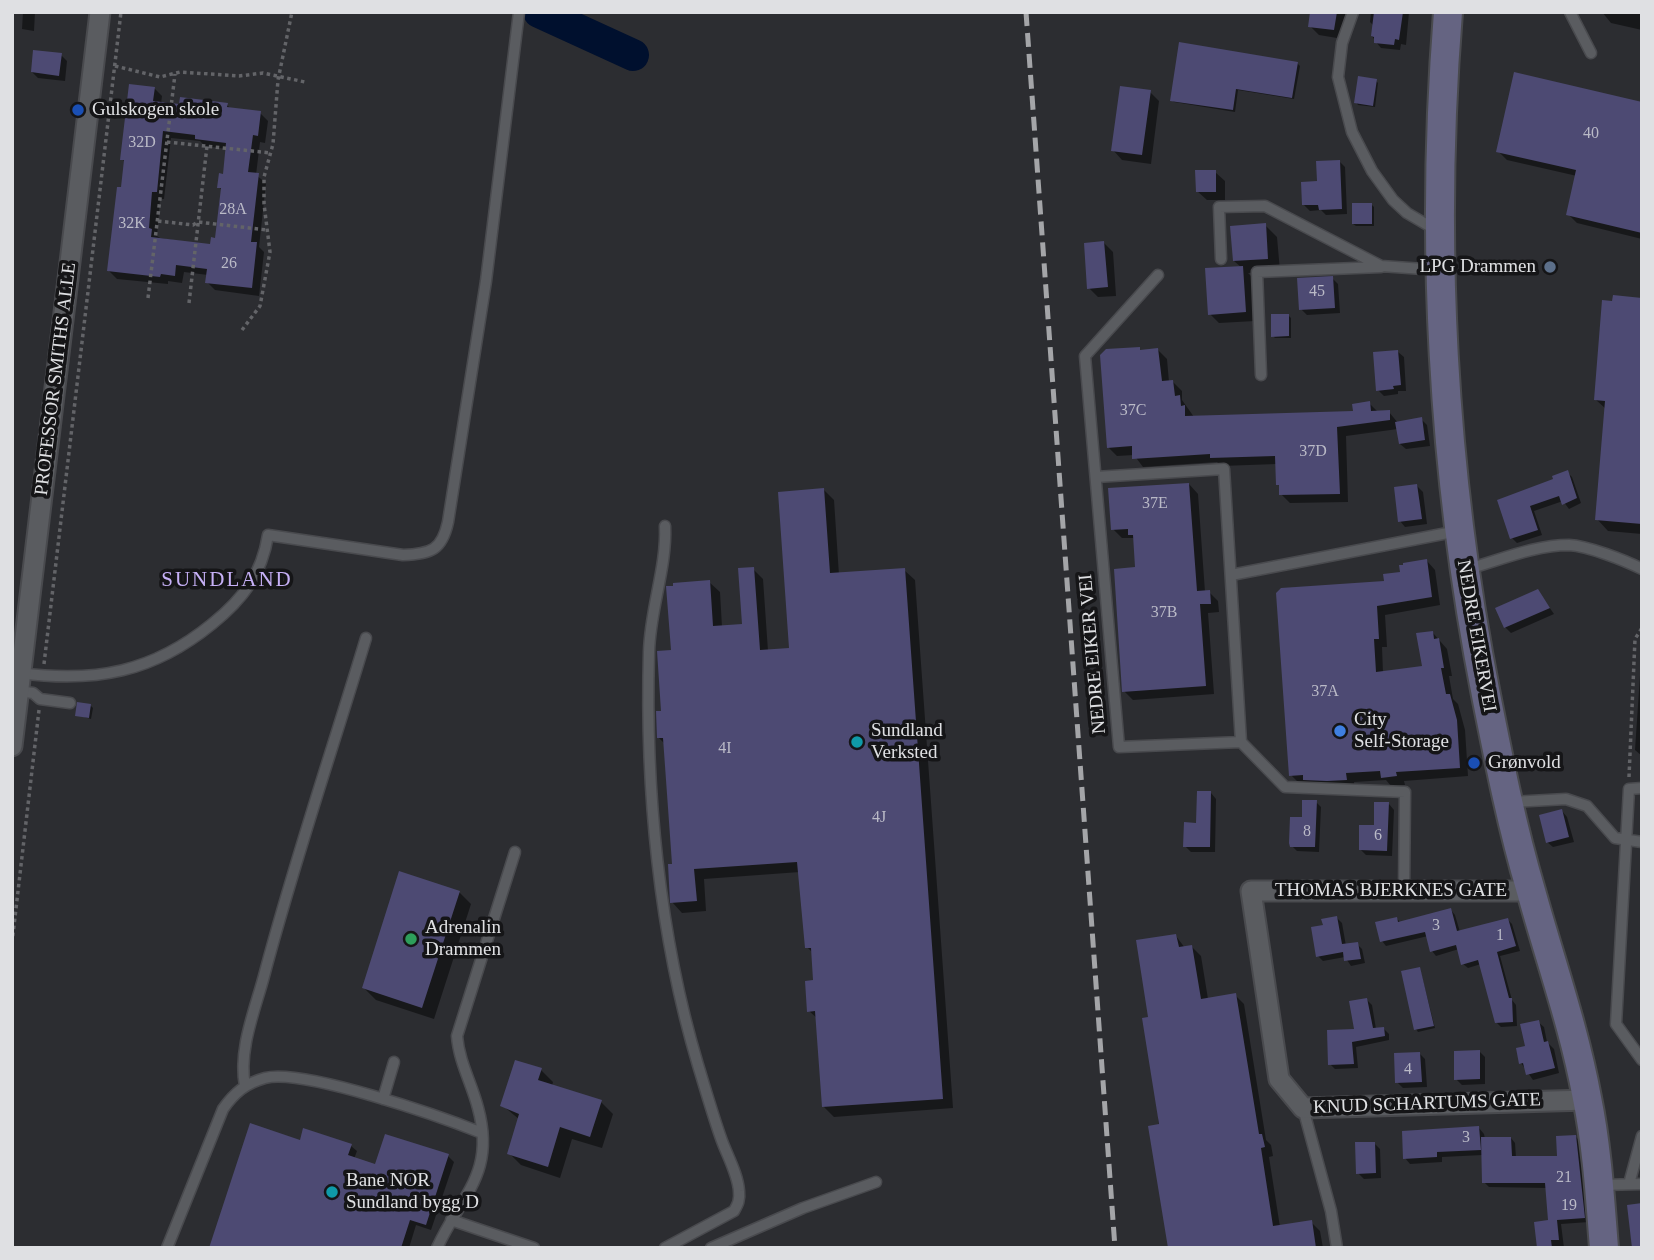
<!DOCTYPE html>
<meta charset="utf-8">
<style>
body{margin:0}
#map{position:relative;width:1654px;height:1260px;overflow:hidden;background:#2c2d31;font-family:"Times New Roman",serif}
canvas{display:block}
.frame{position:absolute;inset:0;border:14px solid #dfe0e3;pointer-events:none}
</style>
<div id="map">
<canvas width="1654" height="1260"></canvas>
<div class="frame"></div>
</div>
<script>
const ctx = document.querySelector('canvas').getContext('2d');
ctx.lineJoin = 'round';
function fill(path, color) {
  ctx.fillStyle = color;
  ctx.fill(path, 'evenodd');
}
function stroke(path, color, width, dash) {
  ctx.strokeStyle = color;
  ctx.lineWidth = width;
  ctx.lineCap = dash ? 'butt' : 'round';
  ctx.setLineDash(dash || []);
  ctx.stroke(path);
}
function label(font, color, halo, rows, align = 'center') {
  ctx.font = font + ' "Times New Roman",serif';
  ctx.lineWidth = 7;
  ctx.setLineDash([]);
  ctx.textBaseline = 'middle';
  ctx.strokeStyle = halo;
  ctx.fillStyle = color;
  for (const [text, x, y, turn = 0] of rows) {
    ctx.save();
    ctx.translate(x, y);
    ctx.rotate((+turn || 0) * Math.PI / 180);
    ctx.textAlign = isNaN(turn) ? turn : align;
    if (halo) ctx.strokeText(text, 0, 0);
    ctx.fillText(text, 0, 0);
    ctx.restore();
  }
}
fill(new Path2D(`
 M23,12H35L34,31L22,29Z
 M1306,12H1346L1343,39L1319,35L1310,26L1312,13Z
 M1371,12H1409L1406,45L1401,44L1400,50L1381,48L1376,42L1372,36L1374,26L1370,22Z
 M1602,12H1642V30L1611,23Z
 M61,55L67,61L65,81L38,78L32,72Z
 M1297,63L1300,66L1294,99L1238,90L1235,112L1174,102L1171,100Z
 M1376,81L1378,83L1375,107L1358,105L1356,102Z
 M154,88L162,96L161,104L227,105L231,109L260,113L268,121L265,143L260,142L256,175L266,183L259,247L264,252L259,296L215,290L207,282L208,275L184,272L182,283L168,281V284L117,279L109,271L123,189L126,163L122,159ZM171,138L200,141L205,146L227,149L224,176L219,187L222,190L216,239L212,246L160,238L157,236L160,199H164Z
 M1150,92L1159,101L1151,164L1122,160L1113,150Z
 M1642,104V239L1577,223L1568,214L1577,176L1507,160L1498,151Z
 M1340,162L1345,167L1347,214L1326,215L1321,210L1310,211L1304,205L1319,183Z
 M1215,172L1225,181V200H1207L1197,191Z
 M1371,204L1374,207V226H1356L1353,224Z
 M1265,225L1277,237L1280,271L1248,273L1252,277L1255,321L1219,323L1210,314L1242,268L1234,261Z
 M1104,243L1113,252L1116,296L1098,297L1089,288Z
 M1332,278L1338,284L1340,313L1307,315L1301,309Z
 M1642,299V534L1608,531L1597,519L1606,409L1596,400Z
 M1288,315L1291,318V338H1275L1273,336Z
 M1158,350L1167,359L1169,382H1173L1182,391V400L1194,417L1355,413L1369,403L1378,412H1389L1398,423L1421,419L1427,425L1430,446L1406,449L1400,444L1398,429L1346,436L1348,502L1290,503L1281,494L1280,487L1278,484L1277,464L1221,466L1217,462L1143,467L1134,455L1117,456L1108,447Z
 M1398,352L1404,357L1406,391H1398V394L1384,396L1378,390Z
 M1567,472L1572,477L1581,503L1569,509L1563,501L1534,511L1542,535L1517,543L1512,538L1500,501L1555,480Z
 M1189,484L1198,494L1205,592H1209L1218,601L1219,612L1208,613L1214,694L1133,700L1124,691L1137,569L1135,540L1133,538H1122L1113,529Z
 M1417,486L1423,492L1427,524L1405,527L1400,521Z
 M824,490L834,500L839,575L904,570L915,580L953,1108L834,1117L824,1107L818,1019L809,1011L815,982L813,953L807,947L800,872L704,879L706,911L682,913L672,902L674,866L665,744L658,737L673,652L709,582L720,592L722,627L744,626L753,569L763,579L768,651L791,649Z
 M1427,561L1435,570L1440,605L1385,615L1387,647H1382L1383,673L1424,668L1433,633L1447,649L1452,676H1449L1453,699L1458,704L1465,730L1468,776L1404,781L1405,785L1391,786L1386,780L1354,782L1355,788L1300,784L1291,775L1386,583Z
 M1538,591L1554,614L1511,633L1505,627Z
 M1642,646V756L1635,750Z
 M91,706L93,708L91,719L77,715Z
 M1211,793L1216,799L1215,852H1191L1185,846L1198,824Z
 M1316,802L1321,807L1319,852L1297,851L1292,846L1303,819Z
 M1389,804L1394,810L1392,856L1366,855L1360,849Z
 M1562,811L1567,817L1574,842L1553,847L1547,842Z
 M459,892L471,904L434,1019L376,1000L364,988Z
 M1451,910L1455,915L1460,932L1508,920L1512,924L1520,951L1500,956L1512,1000L1516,1005L1517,1026L1501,1027L1496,1022L1481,964L1468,968L1463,964L1459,949L1436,956L1432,951L1428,936L1386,946L1382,941L1397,919L1401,923Z
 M1337,918L1342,923L1346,946L1357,944L1362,949L1365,963L1351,966L1345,957L1323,961L1318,956L1325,926Z
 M1176,936L1185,948L1192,947L1201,956L1208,999L1235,995L1244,1004L1266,1140L1271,1145L1273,1156L1269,1157L1280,1227L1311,1222L1320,1231L1323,1248H1169L1150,1019Z
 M1420,969L1435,1028L1418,1032L1416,1029Z
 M1367,1000L1372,1005L1376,1029H1384L1389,1034V1040L1356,1047L1358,1068L1335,1069L1330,1064L1356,1030Z
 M1538,1022L1544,1027L1547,1042L1554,1049L1559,1073L1533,1080L1521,1063Z
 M1479,1051L1485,1057V1084L1462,1085L1456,1079Z
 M1420,1054L1425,1059L1427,1087L1403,1088L1397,1082Z
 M541,1070L553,1082L552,1086L601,1102L613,1114L602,1148L572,1139L560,1178L521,1165L509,1153L520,1120L502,1105Z
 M1479,1128L1484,1134L1485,1139L1511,1138L1515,1143L1516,1158H1559L1576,1137L1580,1141L1589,1222L1561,1224L1564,1248H1539L1550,1222L1547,1188L1489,1187L1484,1182L1483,1155L1442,1157V1162L1410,1164L1405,1158Z
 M301,1142L351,1146L357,1151L354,1159L377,1166L448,1156L454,1162L431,1230L416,1225L409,1248H211Z
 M1374,1143L1380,1149L1381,1178L1364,1179L1358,1173Z`), '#0007');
stroke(new Path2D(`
 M539,12L633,55`), '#00102e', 32);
fill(new Path2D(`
 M1310,12H1337L1334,30L1308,27Z
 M1374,12H1403L1399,40L1395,39L1394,45L1374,43V37L1371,36Z
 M1179,42L1298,62L1292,98L1236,89L1233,110L1170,101Z
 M33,50L62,53L59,76L31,72Z
 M1514,72L1642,102V233L1566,215L1576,170L1496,152Z
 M1358,76L1377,79L1373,106L1354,103Z
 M129,84L155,87L153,101L179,104L180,97L228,103L227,107L261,111L258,136L253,135L248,172L259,173L251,242H257L252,288L205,283L207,269L176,265L175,276L161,274L160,277L107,271L117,187H121L124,160H120ZM163,131L195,135V139L226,143L223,174L219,173L217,188H221L215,238L211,237L210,244L151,237L152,229L149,228L152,192H157Z
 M1120,86L1151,90L1142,155L1111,151Z
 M1340,160L1342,209L1319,210L1318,205H1302L1301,182L1317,181L1316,161Z
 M1195,170H1216V192H1196Z
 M1352,203H1372V224H1352Z
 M1266,223L1268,259L1233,261L1230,226Z
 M1104,241L1108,287L1087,289L1084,243Z
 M1243,266L1246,312L1208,315L1205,268Z
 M1333,276L1335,308L1299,310L1297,278Z
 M1613,295L1642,298V524L1595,520L1605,401L1594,400L1602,300L1612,301Z
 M1271,314H1289V336L1271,337Z
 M1140,347V350L1158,348L1162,381L1173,380L1175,396L1180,395L1181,406L1185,405V416L1353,411L1352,404L1370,401L1371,411L1390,410V420L1337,427L1340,494L1279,495V485H1276L1275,456L1210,458V454L1132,459V446L1107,448L1100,355L1106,349Z
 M1398,350L1401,385L1393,386L1394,389L1376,391L1373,352Z
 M1422,417L1425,440L1399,444L1395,422Z
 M1568,470L1577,498L1562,505L1559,496L1530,506L1538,530L1510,539L1497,500L1553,479L1552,476Z
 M1189,483L1197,591L1210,590L1211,604H1200L1206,686L1122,692L1114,569L1135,567L1133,535H1128V529L1111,530L1108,488Z
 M1417,484L1422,519L1398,522L1394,487Z
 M824,488L830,573L905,568L943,1099L822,1107L815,1011L807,1012L805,981L813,980L811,948H805L797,862L694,869L697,901L670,903L668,864H672L663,738H657L656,711H661L657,651L671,650L666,586H673V583L710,580L713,626L742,624L738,568L754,567L760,650L789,648L778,492Z
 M1427,559L1432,597L1377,606L1379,639H1374L1376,672L1422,666L1416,633L1433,631L1434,639L1439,638L1444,668H1441L1446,694H1450L1457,720L1460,768L1396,772L1397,776L1381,778L1380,771L1346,773L1347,780L1327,781L1303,780V775L1289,776L1276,593L1281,588L1384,581L1383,574L1400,572L1399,565H1403V563Z
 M1538,589L1550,608L1504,628L1495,608Z
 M77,702L91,704L89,718L75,716Z
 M1197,791H1211L1210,847H1183L1184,822L1196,823Z
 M1302,800H1317L1315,847H1290L1289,843L1290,817H1302Z
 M1374,802H1389L1387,851L1359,850V825H1374Z
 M1562,809L1569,837L1546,843L1539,815Z
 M399,871L460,891L422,1008L362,988Z
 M1451,908L1457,931L1508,918L1516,946L1497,952L1509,998H1512L1513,1022L1495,1023L1478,960L1461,965L1456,945L1430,952L1425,932L1380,942L1375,922L1397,917L1398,922Z
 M1337,916L1342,944L1358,942L1361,959L1344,961L1343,952L1316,957L1311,927L1323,925L1321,919Z
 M1176,934L1179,947L1192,945L1201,999L1236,993L1259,1134H1262L1265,1147L1261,1148L1273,1226L1312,1220L1316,1248H1168L1148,1126L1159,1124L1142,1018L1148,1017L1136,940Z
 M1420,967L1434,1026L1414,1030L1401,971Z
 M1367,998L1373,1028L1384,1027L1385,1036L1352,1042L1354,1064L1328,1065L1327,1030L1354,1029L1349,1001Z
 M1539,1020L1544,1042L1548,1041L1555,1068L1526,1075L1523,1063L1519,1064L1516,1048L1525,1046L1520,1024Z
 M1480,1050V1079L1454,1080V1051Z
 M1420,1052L1422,1082L1395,1083L1394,1053Z
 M515,1060L542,1068L538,1080L602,1100L590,1137L560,1127L548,1167L507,1154L519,1114L500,1106Z
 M250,1123L300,1140L303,1128L352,1144L348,1155L375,1164L385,1134L449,1154L426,1225L410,1220L401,1248H209Z
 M1479,1126L1481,1150L1437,1152V1157L1403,1159L1402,1131Z
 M1576,1135L1585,1218L1557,1220L1559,1240H1551L1552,1248H1537L1534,1222L1548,1220L1545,1183H1482L1481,1137H1511L1512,1156H1557L1556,1136Z
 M1355,1142H1375L1376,1173L1356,1174Z
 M1642,1203V1248H1632L1627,1205Z`), '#4d4a73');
const service = new Path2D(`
 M1353,12L1342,43L1338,77L1352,132L1372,171L1393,200L1407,213L1436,230
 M1570,12L1591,53
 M1221,259L1219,207L1265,206L1381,266L1437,270
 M1158,275L1085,356L1119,747L1241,742L1285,787L1405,792L1404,891
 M1261,375L1257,272L1381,267
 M1096,477L1224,469L1241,742
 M1468,569C1500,560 1535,545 1569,545C1588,546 1624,560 1642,569
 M1231,575L1458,531
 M20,673C96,683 153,672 212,624C243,599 262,574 268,535L403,555C431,554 442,550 448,522L486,281L519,12
 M18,691L33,693L40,699L70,703
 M1642,788L1629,789L1616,1024L1642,1060
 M1512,802L1566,799L1587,806L1615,838L1642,842
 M245,1086C238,1050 255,1010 264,976C294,862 332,751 366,638
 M383,1099L394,1062
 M1303,1108L1331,1211L1337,1248
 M1629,1184L1642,1136
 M1600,1185L1642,1184
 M451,1220L534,1248
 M167,1248L223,1109C234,1093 246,1083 265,1078C303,1068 442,1117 482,1133
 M437,1248C461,1195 496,1174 478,1108C472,1084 459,1062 457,1036L515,852
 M665,1248L734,1211C738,1204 740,1200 739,1191C738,1175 728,1157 722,1141C713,1116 706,1091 698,1065C659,935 645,788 649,652C650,609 667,567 665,526
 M711,1248L803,1208L876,1182`);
const minor = new Path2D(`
 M12,746L100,12
 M1530,891H1251L1279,1079L1303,1108L1588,1100`);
const secondary = new Path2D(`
 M1448,12C1430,239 1442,472 1486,695C1499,761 1512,827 1531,891C1550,960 1574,1027 1587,1098C1597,1147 1600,1198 1604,1248`);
stroke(service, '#494a4e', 13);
stroke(minor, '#494a4e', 23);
stroke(secondary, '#494a4e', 32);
stroke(new Path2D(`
 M115,66L160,77L180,72L239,76L263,73L305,82
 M167,142L271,153
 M158,221L193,225L198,222L267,230
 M148,298L175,74
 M189,303L207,146
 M242,330L260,306L270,252L264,204V177L273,144L278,80L292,12
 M44,664L121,12
 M1629,777L1635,639L1642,628
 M12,943L39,710`), '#636468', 3.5, [3.5, 3.5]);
stroke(service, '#5a5c60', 10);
stroke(minor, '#5a5c60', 19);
stroke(secondary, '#656482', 28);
stroke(new Path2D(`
 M1026,12L1115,1248`), '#a4a5a8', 5, [14, 7]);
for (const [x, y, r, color] of [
 [78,110,7,"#1a4fb4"],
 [1550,267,7,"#5c6f8a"],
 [1340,731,7,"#3f7fe0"],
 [857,742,7,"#0f9aa8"],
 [1474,763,7,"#1a4fb4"],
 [411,939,7,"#2e9e5b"],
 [332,1192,7,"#0f9aa8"]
]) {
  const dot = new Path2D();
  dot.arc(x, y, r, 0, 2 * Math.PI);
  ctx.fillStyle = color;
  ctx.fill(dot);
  stroke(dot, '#151517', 2.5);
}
label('16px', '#babac7', null, [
 ["40",1591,134],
 ["32D",142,143],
 ["28A",233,210],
 ["32K",132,224],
 ["26",229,264],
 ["45",1317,292],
 ["37C",1133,411],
 ["37D",1313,452],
 ["37E",1155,504],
 ["37B",1164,613],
 ["37A",1325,692],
 ["4I",725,749],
 ["4J",879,818],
 ["8",1307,832],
 ["6",1378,836],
 ["3",1436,926],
 ["1",1500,936],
 ["4",1408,1070],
 ["3",1466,1138],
 ["21",1564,1178],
 ["19",1569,1206]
]);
label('19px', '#dfe0e3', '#151517', [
 ["Gulskogen skole",92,110],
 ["LPG Drammen",1536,267,"right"],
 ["City",1354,720],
 ["Self-Storage",1354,742],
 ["Sundland",871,731],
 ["Verksted",871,753],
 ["Grønvold",1488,763],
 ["Adrenalin",425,928],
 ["Drammen",425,950],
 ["Bane NOR",346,1181],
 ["Sundland bygg D",346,1203]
], 'left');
label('19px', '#dfe0e3', '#151517', [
 ["PROFESSOR SMITHS ALLE",56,379,-83],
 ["NEDRE EIKERVEI",1476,636,80],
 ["NEDRE EIKER VEI",1093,654,-95],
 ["THOMAS BJERKNES GATE",1391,891],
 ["KNUD SCHARTUMS GATE",1427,1104,-2]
]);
ctx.letterSpacing = '2px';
label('21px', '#c6b0f6', '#151517', [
 ["SUNDLAND",227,580]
]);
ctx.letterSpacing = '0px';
</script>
